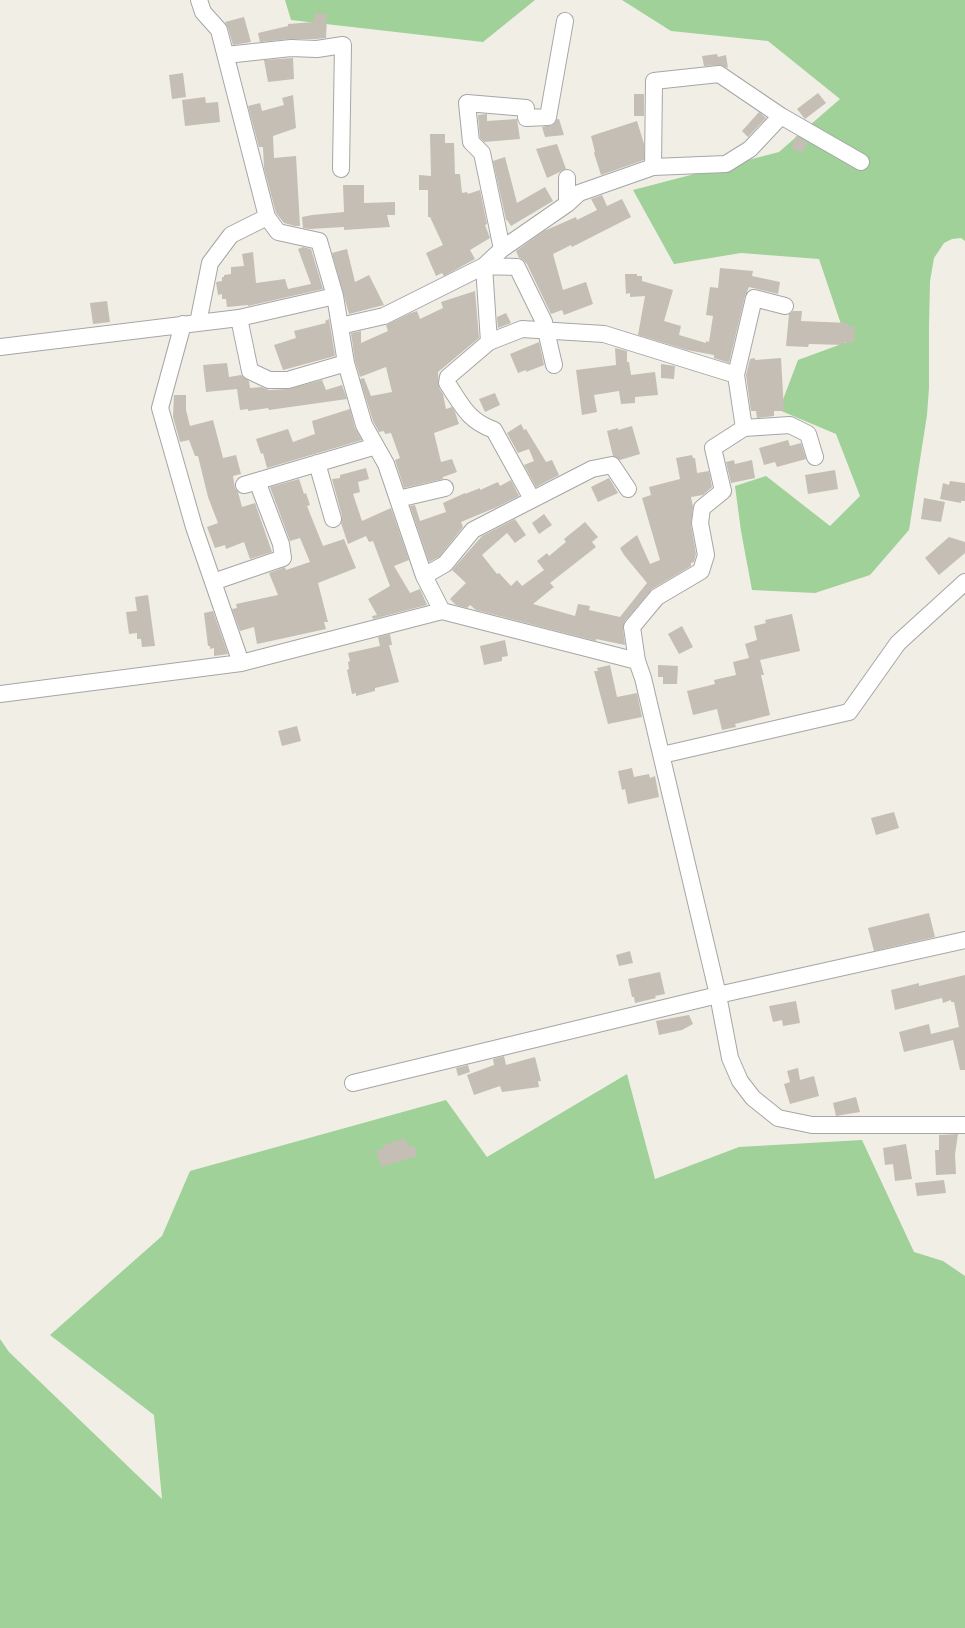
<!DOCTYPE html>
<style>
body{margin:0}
canvas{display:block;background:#f0eee5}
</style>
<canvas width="965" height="1628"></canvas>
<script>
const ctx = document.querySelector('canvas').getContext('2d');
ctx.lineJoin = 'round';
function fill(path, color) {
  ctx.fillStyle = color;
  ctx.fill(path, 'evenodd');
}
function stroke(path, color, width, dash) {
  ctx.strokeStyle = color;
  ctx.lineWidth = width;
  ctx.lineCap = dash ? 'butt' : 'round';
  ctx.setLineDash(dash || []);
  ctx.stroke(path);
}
fill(new Path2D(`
 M285,0H535L483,42L291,20Z
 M622,0H965V241L961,238L952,239L944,243L934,258L930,281L929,326V388L927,415L909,530L870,575L815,593L752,590L741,531L735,486L766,476L830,526L860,496L836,434L779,410L798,360L847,342L819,259L741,253L674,264L633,190L779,152L840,99L768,41L671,31Z
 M627,1074L655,1179L739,1147L862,1140L914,1252L943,1261L965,1276V1628H0V1339L9,1352L162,1499L154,1415L50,1335L162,1236L190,1171L446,1100L487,1157Z`), '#9fd199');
fill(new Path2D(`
 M314,13L327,14L326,38L316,39H290L260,42L258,33L288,26V24L314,22Z
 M244,17L251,42L233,45L228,28L225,22Z
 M717,54L718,57L726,55L728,68L719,65L704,66L702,56Z
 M293,58L294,79L268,82L264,60Z
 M183,73L186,97L172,99L169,75Z
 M818,93L826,103L805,119L797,109Z
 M634,94H644V116H634Z
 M293,95L296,128L273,136L274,158L296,156L300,226H295L284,223L276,213L264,168L263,147H259L248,106L260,103L262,111L284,105L282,98Z
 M205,97L206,103L218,102L220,122L185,126L182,100Z
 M759,112L766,118L748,137L742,131Z
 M487,114V121L517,119L520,139L484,142L480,138L478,115Z
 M557,119H559L564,135L545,137L542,127L552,125Z
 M637,121L644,144V160L601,175L594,153L595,152L591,136Z
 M430,134H445V143H454L455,174H460L462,193L467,192L468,194L480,190L487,224L485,225L490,238L470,250L475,259L444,276L442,273L436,276L426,253L443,245L430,217H428V190H419V175L431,176Z
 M796,136L807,142L803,153L791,148Z
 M557,144L566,169L547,178L536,149Z
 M505,157L517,203L545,187L553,201L511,226L507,220H506L493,161Z
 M343,185H364V203L395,202V215H387L390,227L344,230V227L310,229L303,228L302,217L312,215L344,212Z
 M602,195L607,206L622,199L631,217L572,247L571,245L553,254L563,290L586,282L593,304L564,315L562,310L551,314L527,264L522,259L519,258L516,251L544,231L576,217L577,220L597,210L591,199Z
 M303,247L311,249L323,289L248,306V305L227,307L226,299H222V294L218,295L216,282L222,281V277H224V275L231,274V267L244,266L242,254L253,252L256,283L285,279L288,289L311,284L298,249Z
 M347,249L355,282L369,275L384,305L349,314L332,253Z
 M720,268L753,271L752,276L780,282L778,294L749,287L745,296L729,363L714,358V355L687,350L638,335L645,296L630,297V293L626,294L625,274H637V276H642V281L673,290L664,321L681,326L679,335L706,343V341L709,342L713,316L706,315L710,287L718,288Z
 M475,291L479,338L438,372L439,388L443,394L446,409L452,407L455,412L459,424L434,433L441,462L452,459L457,472L443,477V479L404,488L395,460L400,458L391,433L385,434L384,431L379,432L373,421L360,379L364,378L371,396L392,392L386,367L360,377L355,361L351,333L361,331V343L388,331L386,325L411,313L417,311L420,319L443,308L441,302Z
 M107,301L110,322L93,324L90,303Z
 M793,311H802L801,321L848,323V326H855L854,343L845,342V345L809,344L808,347L786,346L789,314Z
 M506,313L511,323L498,328L497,317Z
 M329,319L335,356L283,370L274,345L296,338L294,331L326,323L325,321Z
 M539,342L544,365L526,372V370L518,373L510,354Z
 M615,348L627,351V362H629L631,375L655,372L658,395L635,397V403L621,404L619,391L594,395L597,412L582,415L576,370L616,365Z
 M755,358V360L781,358L784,411H774V416L757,418L756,411H751L746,375L750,359Z
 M227,363L229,377L241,375L249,381L250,388L261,387L269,390L288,389L322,380L326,390L342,385L347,399L269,410L268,408L248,411V409L240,410L237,389L206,392L203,365Z
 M661,364L675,366L674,379L661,378Z
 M495,393L500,405L485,412L479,399Z
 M174,395H186V410L190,426L213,420L223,458L236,455L241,474L233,476L235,488L238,492L242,507L255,503L272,552L250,559L244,542L226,549L225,545L215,548L207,527L218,523L208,497L198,456H195L189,440L180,442L173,417Z
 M350,409L355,428L362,440L267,468L263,453L261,454L256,439L288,429L293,442L315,434L312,421Z
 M521,424L524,430L526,429L546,462L552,460L559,475L536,487L524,465L534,461L529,449L518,453L507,433Z
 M632,426L640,454L620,460L613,456L607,431L618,428V430Z
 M788,440L790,446L801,443L806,459L777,467L775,462L764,465L759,448Z
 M692,455L693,458H695L697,473L709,471L712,487L703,495L691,497L693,507L691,525L696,554L694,562L691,563V566L652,589L625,621L623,628L625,645L596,639V641L476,610L470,605L467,608L456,605L450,599L466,583L452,570L482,536L515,519L526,535L515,543L507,533L482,555L497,574L499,573L511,586L517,580L522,586L544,570L537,561L547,553L549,556L566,542L564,539L585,522L598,537L592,542L596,547L550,583L554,587L533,604L575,616L578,604L590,606L589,610L620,617L647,583L624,555L620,548L637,535L650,564L660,560L642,498L651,495L649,487L680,479L676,458Z
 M734,460L735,464L752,460L755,478L731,483L726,462Z
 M366,468L369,479L358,482L360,492L353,494L362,521L391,508L409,560L394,566L410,593L420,589L427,605L373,619L372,616L377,615L368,599L390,586L373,541L369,542L366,536L348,544L341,523L342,516L332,479L340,478V475Z
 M835,470L838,489L808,494L805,475Z
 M609,478L618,493L598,502L591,487Z
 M299,479L304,494L306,493L310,505L307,506L323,546L344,539L356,568L318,583L328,622H324L326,629L257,644L254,627L240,631L232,609L237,608L236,604L278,595L269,573L285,567L286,570L310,562L300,538L290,541L270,487Z
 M511,480L519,496L497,507L461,522L463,527L439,557L429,562L410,506L415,505L420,521L446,512L443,503L465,493V494L480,488V490L498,482L500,486Z
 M950,481L965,483V501H961V503L940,499L943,483L949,485Z
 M924,498L945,502L941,522L921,519Z
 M544,514L552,525L539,534L532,523Z
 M949,537L965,542V553L939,575L925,558Z
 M148,595L155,646L142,647L141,639H137V633L129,634L126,612L137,611L135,597Z
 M213,611L228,654L214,656V648L210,649V646H208L204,613Z
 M792,614L800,651L760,660L764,675H761L770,715L735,724L736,727L722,730L717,709L693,715L687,691L715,684L714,680L736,675L733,662L749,658L745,644L757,640L754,626L766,623L765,620Z
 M682,626L693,647L679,654L668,634Z
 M390,634L392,645H389L399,682L375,688V691L356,696V693L352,694L347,670L349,669L348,662L350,661L348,653L380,646L378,637Z
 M505,640L508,656L502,657V661L484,665L480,646Z
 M610,665L617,697L637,693L642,717L608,724L594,671H598L597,668Z
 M658,665L678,666L677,684H663V677H658Z
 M297,726L301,741L282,746L278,731Z
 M632,768L634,777L649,774L650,778L655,776L659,797L628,804L625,789L622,790L618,771Z
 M894,812L899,828L876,835L871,818Z
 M929,913L935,937L874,951L868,928Z
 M630,951L633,963L619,966L616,955Z
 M660,972L665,994L655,996L656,998L635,1003L634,997H632L628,979Z
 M965,975V1070H960L953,1040L904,1052L899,1032L929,1024L931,1034L959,1027L954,1002H951V1000L943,1003L942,998L895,1010L891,990L919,983V986Z
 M796,1001L800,1023L783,1026L782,1020L773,1022L769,1006Z
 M689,1015L693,1024L682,1030L659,1035L656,1021Z
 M504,1056L506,1065L535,1057L541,1081H538L539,1087L502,1092L500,1086L474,1095L467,1075L494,1065L493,1059Z
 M468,1065L470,1072L458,1076L456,1068Z
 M798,1068L800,1080L814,1076L819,1096L790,1104L784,1084L790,1082L787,1071Z
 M856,1097L860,1112L836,1116L833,1103Z
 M958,1134L955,1154L956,1174L936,1175L935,1150H939V1135Z
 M406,1138L408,1147L414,1145L417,1156L381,1167L376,1151L384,1148L383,1145Z
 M906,1144L912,1179L895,1181L893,1164L885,1165L883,1148Z
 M944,1180L946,1193L917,1196L915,1183Z`), '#c5beb4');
const minor = new Path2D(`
 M199,0L203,12L219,30L267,217L278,232L319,241L335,296L346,363L364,425L386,464L424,576L442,611
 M226,55L291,48L317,49L343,45L341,169
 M653,167L654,81L719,74L781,116
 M567,204L579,193L653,167L726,164L750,149L781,116L861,162
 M502,249L482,153L471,142L467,103L526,108V118L548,117L565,21
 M484,266L517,267L544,322L554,365
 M484,266L489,342
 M239,318L250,371L269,380H288L346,363
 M198,323L210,263L231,235L267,217
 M183,324L160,408L194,527L213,582
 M340,326L384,316L484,266L502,249L567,204V178
 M0,347L239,318L335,296
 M744,428L736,375L754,298L785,306
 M317,463L333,519
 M244,485L376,446
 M398,499L445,488
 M532,499L494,430C467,420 462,405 447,383L448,377L489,342L522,329L604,334L736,375
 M424,576L445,564L473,530L592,469L612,465L628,489
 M637,661L632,627L657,597L701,571L706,555L700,523L702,508L723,491L713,448L744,428L790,425L808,434L815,457
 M241,663L213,582L283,558L281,544L257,481
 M0,694L241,663L442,611L637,661L643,678L718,995L730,1058L740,1081L753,1098L778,1118L812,1125H965
 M662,755L849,712L898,643L965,582
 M353,1083L718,995L965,940`);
stroke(minor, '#a6a6a6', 18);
stroke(minor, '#fff', 16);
</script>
